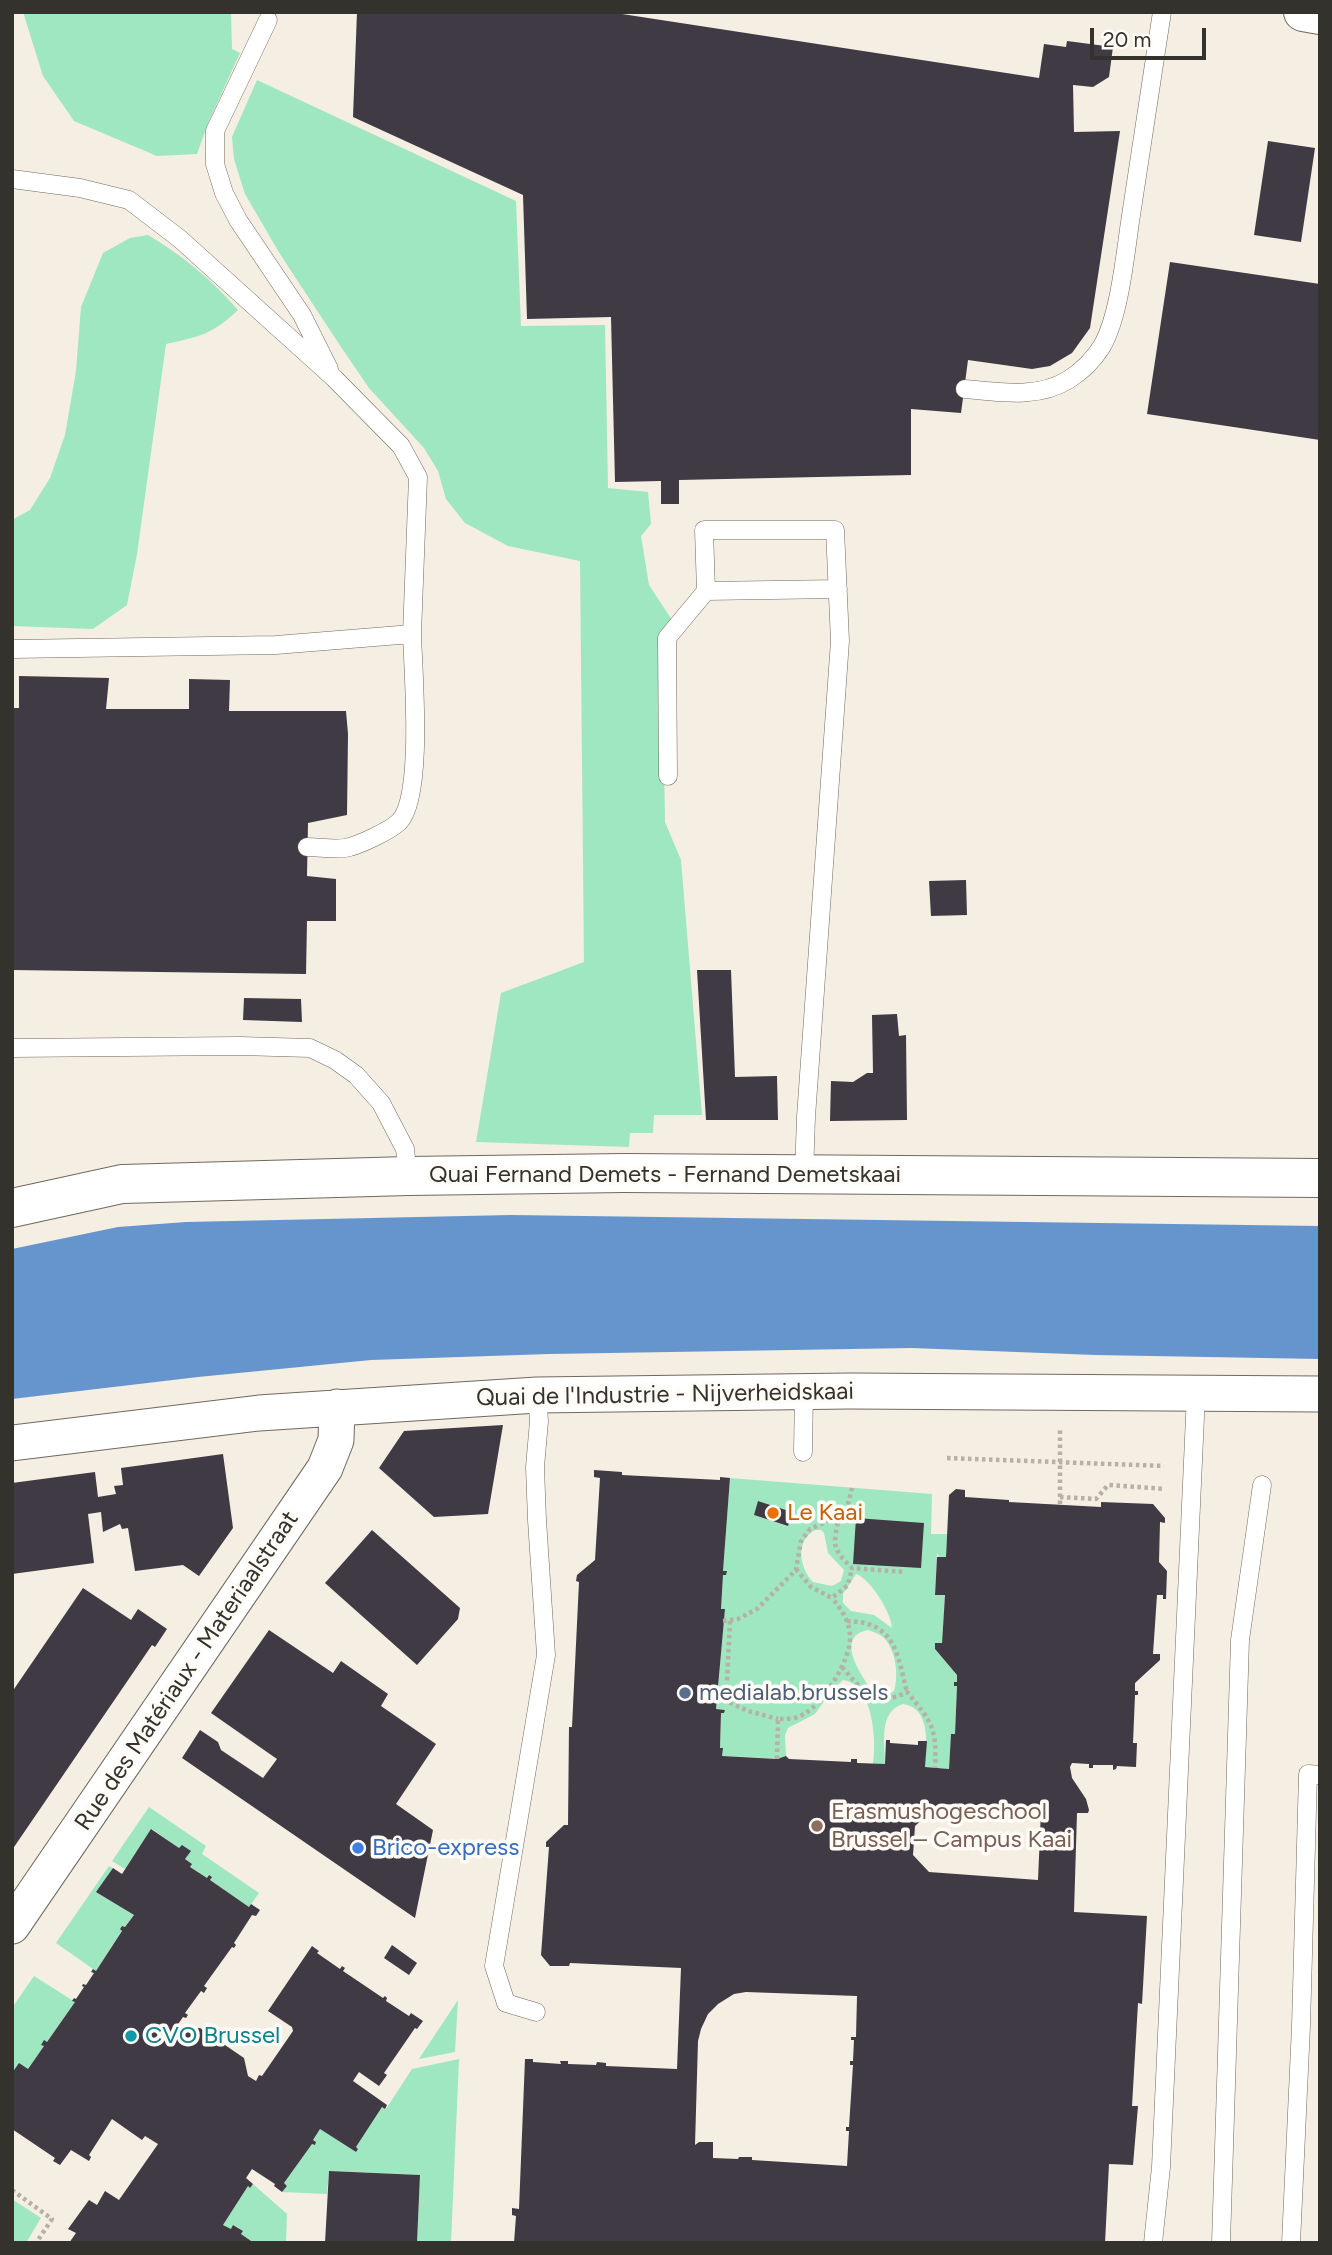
<!DOCTYPE html>
<meta charset="utf-8">
<style>
body{margin:0}
#map{position:relative;width:1332px;height:2255px;overflow:hidden;background:#f5eee2;font-family:Figtree,sans-serif}
canvas{display:block}
.frame{position:absolute;inset:0;border:14px solid #34322d;pointer-events:none}
.scale{position:absolute;left:1090px;top:28px;width:116px;height:32px;box-sizing:border-box;border:4px solid #34322d;border-top:0;padding-left:9px;font-size:21px;line-height:24px;white-space:nowrap;color:#34322d;-webkit-text-stroke:5px #fffcf7;paint-order:stroke}
</style>
<div id="map">
<canvas width="1332" height="2255"></canvas>
<div class="frame"></div>
<div class="scale">20 m</div>
</div>
<script>
const ctx = document.querySelector('canvas').getContext('2d');
ctx.lineJoin = 'round';
function fill(path, color) {
  ctx.fillStyle = color;
  ctx.fill(path, 'evenodd');
}
function stroke(path, color, width, dash) {
  ctx.strokeStyle = color;
  ctx.lineWidth = width;
  ctx.lineCap = dash ? 'butt' : 'round';
  ctx.setLineDash(dash || []);
  ctx.stroke(path);
}
function label(font, color, halo, rows, align = 'center') {
  ctx.font = font + ' Figtree,sans-serif';
  ctx.lineWidth = 7;
  ctx.setLineDash([]);
  ctx.textBaseline = 'middle';
  ctx.strokeStyle = halo;
  ctx.fillStyle = color;
  for (const [text, x, y, turn = 0] of rows) {
    ctx.save();
    ctx.translate(x, y);
    ctx.rotate((+turn || 0) * Math.PI / 180);
    ctx.textAlign = isNaN(turn) ? turn : align;
    if (halo) ctx.strokeText(text, 0, 0);
    ctx.fillText(text, 0, 0);
    ctx.restore();
  }
}
fill(new Path2D(`
 M23,12H231L232,49L240,53L208,123L197,154L157,156L74,121L43,76Z
 M257,80L516,201L521,326L605,325L608,488L648,492L651,524L641,536L649,585L674,623L662,639L665,822L681,860L702,1115H654L653,1133H630L629,1147L476,1142L501,993L584,962L580,561L508,546L465,523L446,499L438,471L424,448L369,388L341,347L280,254L245,194L234,159L232,137Z
 M148,235C182,255 212,280 238,310C213,334 199,337 166,344L137,554L127,605L93,629L12,626V520L30,510L50,478L65,435L76,371L81,307L103,253L130,238Z
 M730,1478L932,1494L931,1534H947L946,1557H939L937,1553L935,1594L945,1595L942,1643H935V1649L957,1675V1682H954V1686H957L955,1734L951,1735L949,1769L925,1767C926,1747 932,1708 903,1704C878,1712 885,1743 885,1764H873C877,1741 873,1684 843,1680L832,1690L815,1714L788,1728L785,1735L786,1756L783,1759L722,1756L723,1748H720L721,1713H724L725,1710L716,1709L725,1609H721L723,1575H726V1571H723ZM759,1501L792,1512L787,1526L754,1515ZM815,1530H821L824,1533L828,1553L844,1570L841,1581L832,1586L813,1582C799,1567 795,1541 815,1530ZM856,1574C870,1578 892,1614 892,1628L874,1615L851,1611L843,1603V1594ZM868,1630C873,1632 880,1634 883,1637C896,1649 899,1676 894,1691L884,1698L875,1695C864,1679 832,1637 868,1630Z
 M149,1807L206,1846L202,1854L259,1893L249,1907L210,1880L211,1877L209,1875L207,1878L190,1867L191,1863L185,1859L190,1851L179,1848L152,1829L125,1869L112,1861Z
 M109,1866L113,1868L97,1892L134,1915L125,1927L122,1926L120,1929L122,1931L96,1971L56,1943Z
 M34,1976L75,2002L47,2042L44,2041V2046L28,2069L12,2073V2008Z
 M458,2000L455,2052L419,2059Z
 M459,2059L451,2243H417L420,2175L329,2171L327,2194L282,2192L287,2186L284,2183L312,2144L315,2145L316,2142L313,2140L320,2129L356,2152L358,2149L356,2147L382,2107L386,2109L412,2069Z
 M253,2184L287,2214L286,2243H254L241,2234L243,2231L234,2225L231,2229L223,2225L248,2186L250,2188Z
 M12,2199L41,2218L26,2243H12Z`), '#9ee7c1');
fill(new Path2D(`
 M511,1215L1320,1226V1359L1095,1355L912,1348L549,1354L371,1360L198,1377L12,1399V1249L118,1227L186,1222Z`), '#6595cc');
fill(new Path2D(`
 M357,12H609L1039,78L1044,44L1066,47L1067,41L1113,47L1109,77L1093,87L1073,85L1074,132L1120,131L1090,328L1072,353L1050,366L1032,369L968,360L961,413L911,409V475L679,480V504H661V481L615,482L611,317L527,319L523,195L353,117Z
 M1268,141L1315,148L1301,242L1254,235Z
 M1170,262L1320,284V440L1147,414Z
 M19,676L109,678L106,709H189V679L230,680L229,711H346L348,734L347,815L308,823L307,876L336,879V921H307L306,974L12,970V708H19Z
 M966,880L967,915L931,916L929,881Z
 M697,970H731L735,1077L777,1076L778,1120H706Z
 M244,998L301,999L302,1022L243,1020Z
 M897,1014L899,1036L906,1035L907,1120L830,1121L831,1081L853,1082L867,1073H873L872,1015Z
 M503,1425L488,1514L434,1517L379,1468L404,1431Z
 M223,1454L233,1528L199,1576L183,1565L135,1571L128,1528L122,1529L120,1524L103,1532L101,1512L88,1514L94,1563L12,1574V1483L95,1472L98,1497L116,1494L114,1486L123,1485L121,1468Z
 M594,1470L622,1472V1475L720,1480V1477L730,1478L723,1571H727L726,1575H723L721,1609H725L716,1709L725,1710L724,1713H721L720,1748H723L722,1756L777,1759L786,1756L789,1759L851,1762V1759H857V1763L885,1764L886,1740H890V1743L918,1745V1741H927L925,1767L949,1769L951,1734H955L957,1686H954V1682H957V1675L935,1649V1643H942L945,1595H935L937,1557H946L949,1495L956,1489L965,1490V1497L1009,1500V1502L1101,1507V1502L1153,1504L1165,1518V1523L1160,1522L1159,1562L1167,1571L1166,1599H1163V1595H1157L1153,1654H1160V1660L1135,1683V1691H1138V1695H1135L1133,1743H1137L1136,1767L1117,1766L1116,1769L1113,1770V1765H1093V1768H1089V1764L1072,1763L1070,1767L1072,1778L1086,1799L1089,1810L1088,1813H1077L1074,1912L1147,1916L1142,2004L1138,2003L1132,2106H1138L1133,2165L1109,2164L1105,2243H514L516,2216L512,2215V2208L519,2209L525,2059H533V2062L561,2064L560,2061H568V2064L596,2065L597,2062L606,2063V2066L677,2069L681,1968L570,1963L569,1966H550L541,1955L549,1847H546V1842L564,1825H568L569,1727H572L579,1582L576,1581L577,1575L595,1560L600,1478L594,1477ZM939,1804L1007,1806V1809L1041,1811L1038,1880L929,1872L913,1855L915,1826ZM746,1992L857,1996L856,2037H851V2040H854L853,2061H850V2065H853L849,2127H846V2131H849L847,2166L752,2160V2157H739L738,2159L713,2158V2142H699L695,2145L698,2041L701,2029L708,2014L718,2004L734,1994Z
 M758,1501L792,1512L788,1526L754,1515Z
 M856,1518L924,1523L921,1568L853,1564Z
 M372,1530L460,1608L458,1619L417,1665L325,1583Z
 M83,1588L131,1620L138,1609L167,1629L155,1647L152,1645L12,1850V1692Z
 M269,1630L333,1673L341,1661L388,1694L381,1706L436,1744L396,1804L433,1830L415,1918L182,1758L200,1730L218,1742L221,1750L263,1778L277,1759L211,1713Z
 M151,1829L179,1848L182,1845L191,1851L185,1859L192,1864L190,1867L207,1878L209,1875L212,1877L210,1880L249,1907L251,1904L260,1910L256,1916L252,1915L234,1943L236,1945L234,1948L232,1947L204,1986L207,1988L204,1993L201,1991L185,2013L188,2015L186,2018L183,2017L174,2030L177,2032L200,2028L244,2058L248,2076L256,2081L259,2075L262,2076L293,2031L292,2027L268,2011L312,1946L319,1951L317,1953L340,1969L342,1966L345,1968L343,1971L383,1998L385,1996L387,1998L386,2001L409,2016L411,2013L423,2021L417,2029L415,2028L384,2073L387,2075L379,2086L359,2072L353,2081L387,2105L385,2109L382,2107L356,2147L358,2149L356,2152L320,2129L313,2140L316,2142L315,2145L312,2144L284,2183L287,2186L282,2192L274,2186L275,2184L252,2169L246,2178L253,2184L250,2188L248,2186L223,2225L231,2229L233,2225L243,2231L241,2234L254,2243H69L76,2233L68,2229L89,2200L97,2205L105,2191L119,2200L158,2144L145,2136L142,2140L112,2119L89,2155L91,2157L89,2161L71,2150L60,2165L53,2161L55,2158L12,2129V2073L19,2063L28,2069L44,2046L41,2045L44,2040L47,2042L75,2002L72,2001L74,1998L76,1999L84,1987L82,1986L83,1984L86,1985L94,1973L91,1972L93,1969L96,1971L122,1931L120,1929L122,1926L125,1927L134,1915L96,1892L113,1868L122,1874Z
 M392,1945L417,1963L409,1975L384,1958Z
 M329,2171L420,2175L417,2243H325Z`), '#3f3a44');
const lane = new Path2D(`
 M268,20L215,131V164L224,193L238,220L302,315L329,369
 M12,179L80,188L129,200L180,239L334,378L401,446L418,477L412,634L276,645L12,649
 M965,389C999,392 1037,399 1068,380C1081,372 1094,359 1102,346C1119,317 1125,257 1130,222C1140,152 1151,82 1162,12
 M668,776L667,638L706,591
 M307,847C319,847 333,850 345,848C358,846 389,831 399,822C424,797 413,671 412,634
 M12,1048L240,1046L310,1048L335,1060L356,1075L381,1103L405,1149L408,1176
 M804,1175L806,1117L840,641L835,530H704L706,591L838,589
 M803,1452L804,1392
 M536,2012L506,2003L494,1966L546,1655L537,1520L535,1467L539,1421L537,1395
 M1153,2243L1161,2167L1196,1395
 M1221,2243L1240,1640L1262,1485
 M1291,2243L1301,2026L1308,1774L1320,1775`);
const street = new Path2D(`
 M12,1443L259,1413L537,1395L850,1391L1320,1394
 M12,1926L325,1468L336,1440L337,1407`);
const secondary = new Path2D(`
 M1303,12L1320,15
 M12,1208L122,1184L408,1176L624,1173L1320,1178`);
stroke(lane, '#6f695f', 19);
stroke(street, '#6f695f', 37);
stroke(secondary, '#6f695f', 40);
stroke(new Path2D(`
 M947,1458L1164,1466
 M1060,1497L1096,1499L1108,1485L1164,1489
 M1060,1504V1429
 M839,1516C834,1544 830,1547 852,1568L905,1572
 M796,1569L811,1587L832,1598L848,1585L852,1568
 M723,1621L738,1619L757,1609L791,1575L796,1569L801,1541L810,1529L839,1516L848,1504L852,1488
 M730,1621L726,1701L748,1711L778,1719
 M847,1621C896,1622 897,1654 907,1692
 M842,1667C862,1690 875,1709 907,1692C932,1722 937,1728 935,1768
 M777,1759L778,1719C787,1719 796,1719 804,1714C824,1703 851,1659 850,1637C850,1621 841,1609 832,1598
 M12,2190L52,2219L36,2243`), '#b6b0a6', 4.5, [3.5, 3.5]);
stroke(lane, '#fff', 18);
stroke(street, '#fff', 35);
stroke(secondary, '#fff', 38);
for (const [x, y, r, color] of [
 [773,1513,7,"#e8710a"],
 [685,1693,7,"#5c6f8a"],
 [817,1826,7,"#8d6e63"],
 [358,1848,7,"#3f7fe0"],
 [131,2036,7,"#0f9aa8"]
]) {
  const dot = new Path2D();
  dot.arc(x, y, r, 0, 2 * Math.PI);
  ctx.fillStyle = color;
  ctx.fill(dot);
  stroke(dot, '#fffcf7', 2.5);
}
label('24px', '#34322d', '#fffcf7', [
 ["Quai Fernand Demets - Fernand Demetskaai",665,1175],
 ["Quai de l'Industrie - Nijverheidskaai",665,1395,-1],
 ["Rue des Matériaux - Materiaalstraat",187,1671,-56]
]);
label('24px', '#c56008', '#fffcf7', [
 ["Le Kaai",787,1513]
], 'left');
label('24px', '#4e5e75', '#fffcf7', [
 ["medialab.brussels",699,1693]
], 'left');
label('24px', '#785e54', '#fffcf7', [
 ["Erasmushogeschool",831,1812],
 ["Brussel – Campus Kaai",831,1840]
], 'left');
label('24px', '#366cbe', '#fffcf7', [
 ["Brico-express",372,1848]
], 'left');
label('24px', '#0d838f', '#fffcf7', [
 ["CVO Brussel",145,2036]
], 'left');
</script>
